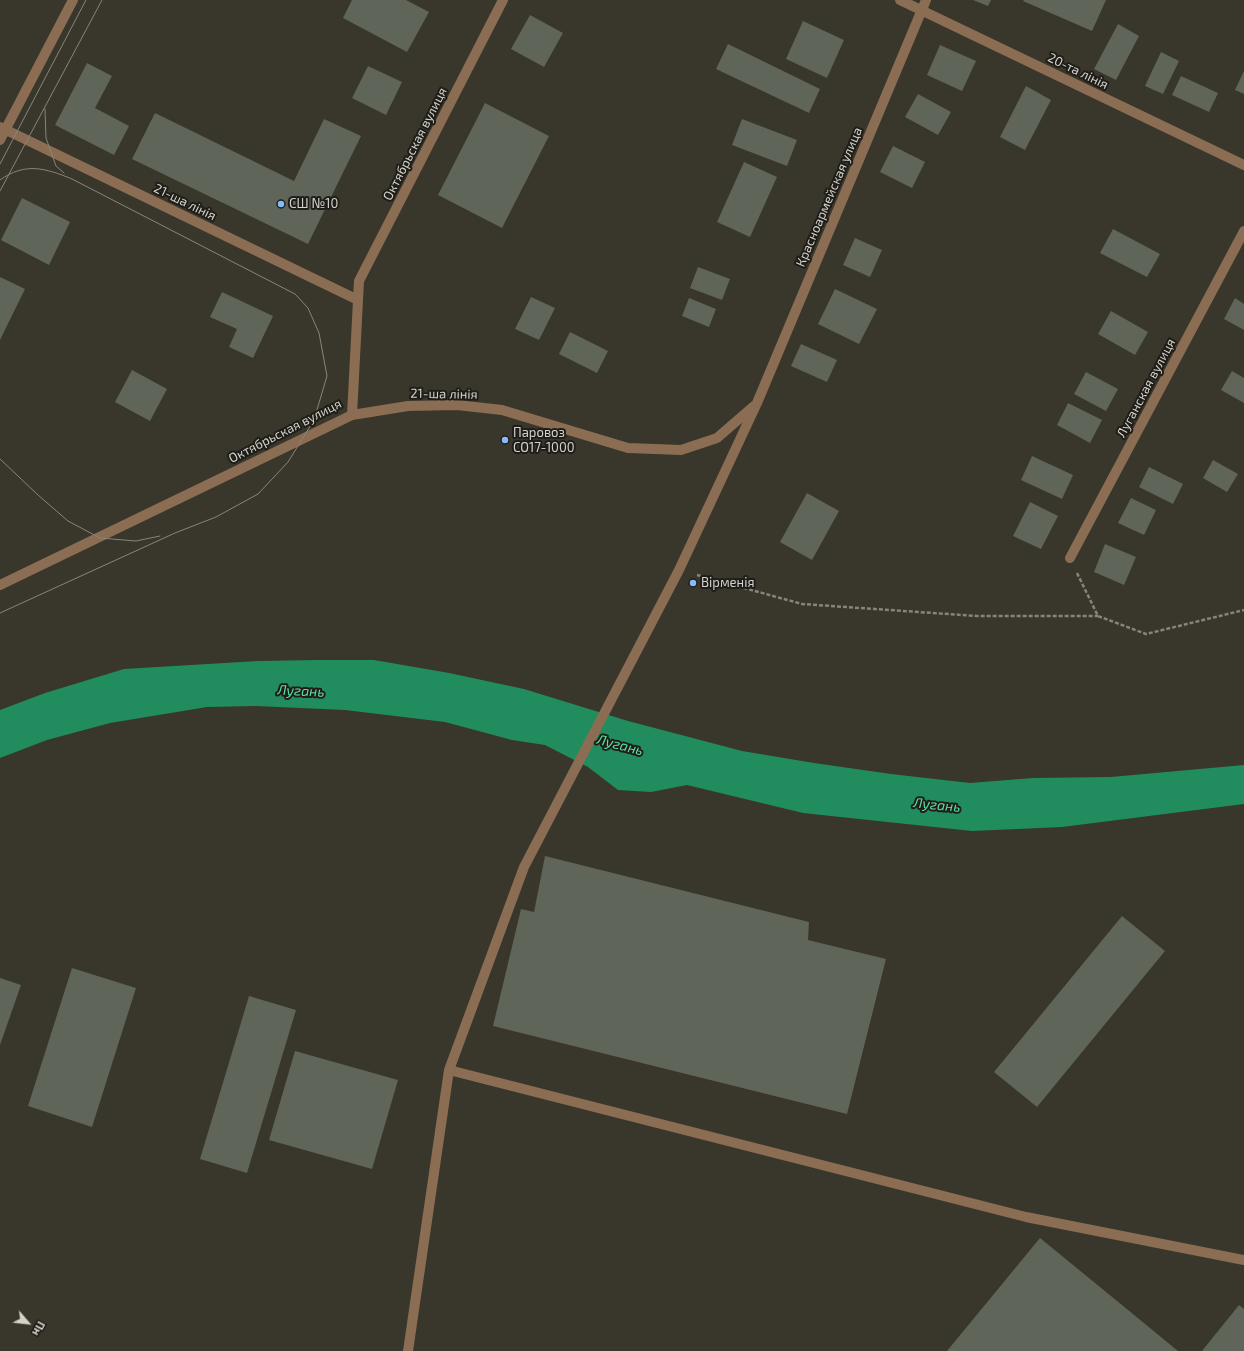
<!DOCTYPE html>
<meta charset="utf-8">
<style>
body{margin:0}
#map{position:relative;width:1244px;height:1351px;overflow:hidden;background:#39362b;font-family:"Exo 2",sans-serif}
canvas{display:block}
.north{position:absolute;left:8px;top:1303px;width:40px;height:40px;-webkit-text-stroke:3px #1f1d18;paint-order:stroke;rotate:118deg;font-size:11px;font-weight:700;line-height:16px;text-align:center;color:#d4d2cb}
.north::after{content:'';display:block;margin:auto;width:14px;height:18px;background:#d4d2cb;clip-path:polygon(50% 0,100% 100%,50% 72%,0 100%)}
</style>
<div id="map">
<canvas width="1244" height="1351"></canvas>
<div class="north">Пн</div>
</div>
<script>
const ctx = document.querySelector('canvas').getContext('2d');
ctx.lineJoin = 'round';
function fill(path, color) {
  ctx.fillStyle = color;
  ctx.fill(path, 'evenodd');
}
function stroke(path, color, width, dash) {
  ctx.strokeStyle = color;
  ctx.lineWidth = width;
  ctx.lineCap = dash ? 'butt' : 'round';
  ctx.setLineDash(dash || []);
  ctx.stroke(path);
}
function label(font, color, halo, rows, align = 'center') {
  ctx.font = font + ' "Exo 2",sans-serif';
  ctx.lineWidth = 4;
  ctx.setLineDash([]);
  ctx.textBaseline = 'middle';
  ctx.strokeStyle = halo;
  ctx.fillStyle = color;
  for (const [text, x, y, turn = 0] of rows) {
    ctx.save();
    ctx.translate(x, y);
    ctx.rotate((+turn || 0) * Math.PI / 180);
    ctx.textAlign = isNaN(turn) ? turn : align;
    if (halo) ctx.strokeText(text, 0, 0);
    ctx.fillText(text, 0, 0);
    ctx.restore();
  }
}
fill(new Path2D(`
 M318,660H374L449,673L524,689L628,721L742,751L814,763L891,774L970,783L1033,778L1111,777L1244,765V804L1062,827L972,831L803,813L687,785L651,792L618,790L588,767L545,745L512,740L445,722L345,710L256,706L207,707L110,723L47,740L0,758V710L45,693L124,669L258,661Z`), '#218d5e');
fill(new Path2D(`
 M352,0H406L429,12L407,52L343,18Z
 M973,0H991L988,6Z
 M1024,0H1106L1092,31L1023,1Z
 M530,15L563,33L544,67L511,49Z
 M803,21L844,40L827,78L786,59Z
 M1118,24L1139,36L1116,80L1094,69Z
 M728,44L820,89L809,113L716,69Z
 M940,45L976,61L962,91L927,75Z
 M1161,52L1179,61L1163,94L1145,86Z
 M87,63L112,76L95,108L129,126L114,155L55,125Z
 M368,66L402,82L386,115L352,98Z
 M1244,71V94L1235,90Z
 M1181,76L1218,93L1209,112L1172,95Z
 M1026,86L1051,100L1025,150L1000,137Z
 M918,94L951,112L938,135L905,117Z
 M485,103L549,136L502,228L438,195Z
 M155,113L294,181L324,119L361,136L308,244L132,159Z
 M742,119L797,140L787,166L732,145Z
 M893,146L925,162L912,188L880,172Z
 M744,162L777,177L750,237L717,222Z
 M22,198L70,222L49,265L1,240Z
 M1113,229L1160,254L1147,277L1100,253Z
 M855,238L882,250L870,277L843,265Z
 M698,267L730,279L722,300L690,288Z
 M0,277L25,289L0,340Z
 M835,289L877,309L859,344L818,324Z
 M222,292L273,316L253,358L229,347L237,329L210,317Z
 M531,297L555,308L539,340L515,329Z
 M689,298L716,309L709,327L682,316Z
 M1235,298L1244,304V330L1224,319Z
 M1111,311L1148,332L1135,355L1098,334Z
 M570,332L608,351L597,373L559,354Z
 M801,344L837,360L827,382L791,366Z
 M132,370L167,389L150,421L115,402Z
 M1232,371L1244,378V403L1221,390Z
 M1086,372L1118,389L1106,411L1074,394Z
 M1068,403L1102,420L1090,443L1057,425Z
 M1032,456L1073,475L1062,499L1021,480Z
 M1213,460L1238,474L1227,492L1203,478Z
 M1149,467L1183,484L1173,504L1139,487Z
 M807,493L839,511L812,560L780,542Z
 M1131,498L1156,510L1144,535L1118,523Z
 M1030,502L1058,516L1041,549L1013,536Z
 M1105,544L1136,557L1124,585L1094,572Z
 M545,856L809,922L808,940L886,959L847,1114L493,1026L521,909L534,912Z
 M1122,916L1165,951L1037,1107L994,1072Z
 M72,968L136,988L92,1127L28,1106Z
 M0,978L21,985L0,1045Z
 M249,996L296,1010L247,1173L200,1159Z
 M295,1051L398,1080L372,1169L269,1140Z
 M1040,1238L1100,1287L1178,1351H947Z
 M1239,1305L1244,1309V1351H1202Z`), '#5f6559');
stroke(new Path2D(`
 M1077,573L1098,616L1146,634L1244,610
 M697,575L802,604L977,616H1098`), '#86847b', 2.5, [4, 2]);
stroke(new Path2D(`
 M900,0L1244,165
 M0,127L358,300
 M0,140L73,0
 M352,415L359,281L503,0
 M1070,558L1244,231
 M0,585L352,415L408,406L457,405L502,410L628,448L681,450L717,438L754,406
 M449,1070L1026,1217L1244,1260
 M408,1351L449,1070L524,867L679,570L757,403L926,0`), '#8a6d52', 10);
stroke(new Path2D(`
 M45,109L46,138L56,166L64,173
 M0,164L86,0
 M0,180C25,162 45,168 72,179L295,294L308,308L319,333L327,376L314,420L288,462L258,494L216,517L175,533L0,613
 M0,191L102,0
 M0,459L38,495L68,521L100,538L136,541L160,536`), '#88857d', 1);
for (const [x, y, r, color] of [
 [281,204,4,"#86bbfb"],
 [505,440,4,"#86bbfb"],
 [693,583,4,"#86bbfb"]
]) {
  const dot = new Path2D();
  dot.arc(x, y, r, 0, 2 * Math.PI);
  ctx.fillStyle = color;
  ctx.fill(dot);
  stroke(dot, '#1f1d18', 1.5);
}
label('13px', '#d4d2cb', '#1f1d18', [
 ["20-та лінія",1078,71,26],
 ["Октябрьская вулиця",415,144,-63],
 ["Красноармейская улица",829,197,-67],
 ["21-ша лінія",185,202,26],
 ["Луганская вулиця",1146,388,-62],
 ["21-ша лінія",444,394,1],
 ["Октябрьская вулиця",285,431,-27]
]);
label('13px', '#d4d2cb', '#1f1d18', [
 ["СШ №10",289,204],
 ["Паровоз",513,433],
 ["СО17-1000",513,448],
 ["Вірменія",701,583]
], 'left');
label('italic 14px', '#59df9f', '#1f1d18', [
 ["Лугань",301,691,3],
 ["Лугань",620,745,15],
 ["Лугань",937,805,6]
]);
</script>
